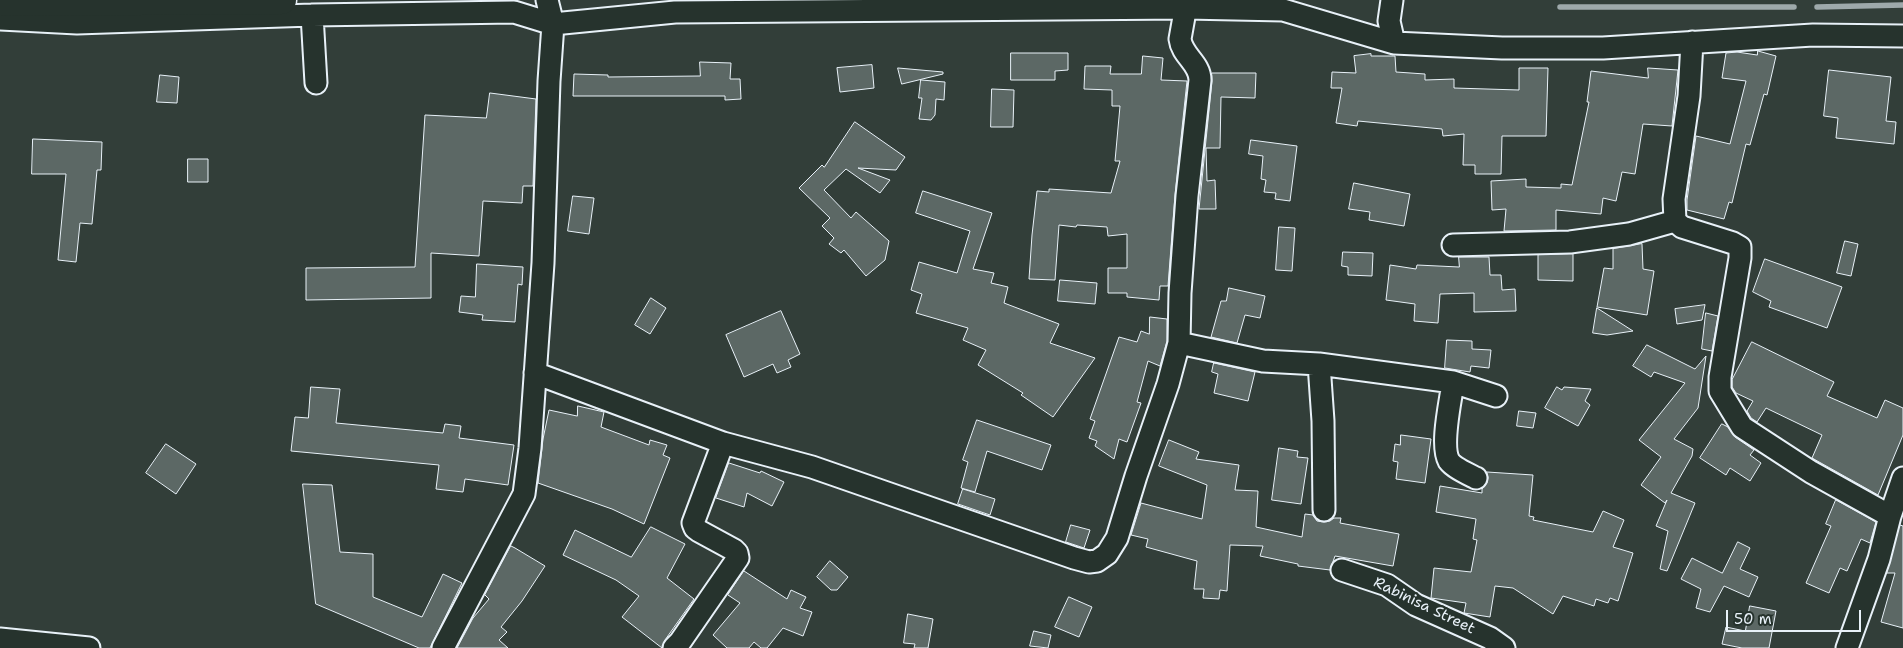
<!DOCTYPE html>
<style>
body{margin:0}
#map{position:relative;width:1903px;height:648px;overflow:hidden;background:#323e39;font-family:"Shantell Sans",sans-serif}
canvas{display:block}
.scale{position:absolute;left:1726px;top:610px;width:135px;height:22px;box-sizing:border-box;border:2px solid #e8f1f8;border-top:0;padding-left:6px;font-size:15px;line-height:18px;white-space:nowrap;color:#e8f1f8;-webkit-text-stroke:4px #26332d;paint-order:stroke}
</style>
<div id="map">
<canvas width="1903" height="648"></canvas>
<div class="scale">50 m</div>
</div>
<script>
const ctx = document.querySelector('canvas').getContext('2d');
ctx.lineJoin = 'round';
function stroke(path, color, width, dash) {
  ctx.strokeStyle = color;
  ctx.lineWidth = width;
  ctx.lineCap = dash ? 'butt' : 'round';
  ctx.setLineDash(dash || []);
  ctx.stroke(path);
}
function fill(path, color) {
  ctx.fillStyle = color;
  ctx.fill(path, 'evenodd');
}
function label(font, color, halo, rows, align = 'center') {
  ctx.font = font + ' "Shantell Sans",sans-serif';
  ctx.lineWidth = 4.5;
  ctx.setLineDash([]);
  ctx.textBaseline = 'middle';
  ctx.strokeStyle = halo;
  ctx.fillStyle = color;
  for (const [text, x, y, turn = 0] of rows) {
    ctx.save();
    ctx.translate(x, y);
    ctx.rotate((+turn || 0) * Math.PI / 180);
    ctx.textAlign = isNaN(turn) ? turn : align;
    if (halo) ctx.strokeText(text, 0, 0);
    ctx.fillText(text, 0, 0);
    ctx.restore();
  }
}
stroke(new Path2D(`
 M1560,7H1794
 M1817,7L1903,5`), '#9ea9ab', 5.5);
const building = new Path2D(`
 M1758,51L1776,56L1767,95L1764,94L1750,145L1746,144L1732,203L1729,202L1724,219L1687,210V200L1696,136L1730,144L1746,81L1722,78L1726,53L1737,52L1757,55Z
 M1011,53H1068V70L1055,71V80H1011Z
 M1371,54V56H1395L1396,72L1425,74V80L1454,79V88L1519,90V68H1548L1546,136H1502L1501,174H1475V165H1463L1464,134L1443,136L1442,129L1358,121L1357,126L1336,123L1342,88H1331L1332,72L1356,73L1354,56Z
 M1143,56L1163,58L1161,80L1187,81L1175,195L1168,286H1160L1159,300L1127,297V293H1108V268H1127V234L1108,236L1107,227L1077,225L1076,227L1059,225L1055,280L1029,279L1032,235L1037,191L1049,192V189L1111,193L1120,161H1115L1120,106H1112V90L1084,89L1085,66H1111L1110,74H1141Z
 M700,62L731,63L730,79H740L741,99L725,100V96H573L574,74L608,75V77L700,76Z
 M872,65L874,88L840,92L837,68Z
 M898,68L943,72V74L902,84Z
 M1648,68L1678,70L1672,126L1643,124L1635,174L1622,172L1616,201L1603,198L1601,214L1556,210V230L1504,231L1506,209L1492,210L1491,181L1526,179V187L1561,188V184L1572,185L1589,102H1587L1591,71L1648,78Z
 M1829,70L1891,77L1886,121L1896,122L1894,144L1836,138L1838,118L1824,116Z
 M1212,73H1256L1255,98L1221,97L1220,148H1206L1207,181L1215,180L1216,209H1199L1212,81Z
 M160,75L179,77L177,103L157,102Z
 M921,80L945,82L944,100L936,99L935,115L931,120L919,119L922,98H919Z
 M992,89L1014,90L1013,127H991Z
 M490,93L536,99L533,186H523L522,203L483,201L479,256L431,253V298L306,300V268L415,267L425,115L486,118Z
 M855,122L905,157L896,170L858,168L890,180L880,193L846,169L824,190L851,218L856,212L889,241L885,260L866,276L844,250L841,253L829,244L834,238L822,226L830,218L799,188L822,165L824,167Z
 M33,139L102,142L101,170H97L92,224L80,223L76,262L58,260L66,174H32Z
 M1251,140L1297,146L1290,201L1275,199L1276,193L1264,192L1266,180L1261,179L1263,156L1249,154Z
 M188,159H208V182H188Z
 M1354,183L1410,194L1404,226L1369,220L1370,212L1349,209Z
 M923,191L992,213L973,269L994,273L991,283L1008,287L1004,303L1059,324L1050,343L1095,358L1053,417L1021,395L1023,393L978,365L986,350L963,340L968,328L916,313L922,294L911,290L919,262L957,273L970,231L916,213Z
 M573,196L594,198L589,234L568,231Z
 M1279,227L1295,228L1292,271L1276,270Z
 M1845,241L1858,244L1851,276L1837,273Z
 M1642,244L1643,269L1654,271L1647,315L1597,307L1604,268L1613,269V249Z
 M1343,252L1373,253L1372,276L1348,275V267L1342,266Z
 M1573,254V281L1538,280V255Z
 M1459,257H1489L1490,275H1501L1502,290L1515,289L1516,311L1474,312V293L1440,294L1438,323L1414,321L1415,304L1386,300L1390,265L1416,269L1417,265L1459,267Z
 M1765,259L1842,287L1827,328L1769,307L1771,301L1753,292Z
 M477,264L523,267L522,285L518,284L515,322L482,320L483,315L459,312L461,296L475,297Z
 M1060,280L1097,283L1095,304L1058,301Z
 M1229,288L1265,296L1260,318L1245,315L1237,343L1211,337L1221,301H1226Z
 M651,298L666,308L650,334L635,325Z
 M1705,305L1702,320L1677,324L1675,309Z
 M1597,308L1633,331L1607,335L1593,333Z
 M781,311L800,354L788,360L791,367L777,373L773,364L744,377L726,335Z
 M1706,313L1718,316L1712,351L1702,349Z
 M1150,317L1167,319V341L1160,366L1148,361L1137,402L1141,403L1127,442L1119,439L1114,459L1095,446L1097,441L1089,438L1095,421L1090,419L1119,337L1137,342L1141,331L1149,334Z
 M1447,340L1472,341V349L1491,350L1489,368L1471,366L1470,372L1445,368Z
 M1752,342L1834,382L1827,396L1877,418L1885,400L1903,408V435L1878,495L1812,458L1822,435L1766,408L1757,422L1751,418L1747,411L1753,401L1736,393L1732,387V380Z
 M1647,345L1695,369L1706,356L1698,408L1674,439L1693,449L1692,456L1671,493L1695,503L1667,571L1660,569L1668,531L1656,526L1667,500L1665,503L1641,485L1661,457L1639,440L1685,383L1654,372L1651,377L1633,366Z
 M1214,363L1255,372L1248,401L1214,393L1218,374L1212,372Z
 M311,387L340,389L336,423L443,433L445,424L461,426L459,438L514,445L508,485L465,479L463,492L436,489L439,465L291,451L295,417L308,418Z
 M1557,387L1562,390L1564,387L1591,389L1585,401L1590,405L1578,426L1545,408Z
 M578,406L604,412L601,427L649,445L650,440L667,445L663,455L670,458L644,524L612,509L538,483L543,439L549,410L577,416Z
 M1519,411L1536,413L1533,428L1517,426Z
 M977,420L1051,445L1042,470L987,451L975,492L961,488L968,462L963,460Z
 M1722,424L1728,427L1735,437L1754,450L1750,455L1761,463L1750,481L1730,468L1726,475L1700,458Z
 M1401,435L1431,439L1425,483L1396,479L1398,462L1393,461L1395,444L1400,445Z
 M1169,440L1199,452L1196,459L1239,465L1235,490L1258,491L1256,527L1302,537L1305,514L1313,515L1317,521L1324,522L1330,521L1334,518H1341L1340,523L1399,534L1393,566L1335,556L1330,570L1298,566V564L1260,556L1263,546L1230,545L1227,591L1220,590L1219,599L1203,598L1204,589H1194L1197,561L1146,547L1148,539L1131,535L1141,503L1202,519L1207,485L1159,466Z
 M166,444L196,464L176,494L146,473Z
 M1279,448L1298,451L1297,457L1308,458L1301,504L1272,500Z
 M729,463L760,473L761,471L784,482L772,506L747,493L744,507L716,498Z
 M1487,472L1533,475L1529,516L1534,517L1533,520L1593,532L1603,511L1624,520L1613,547L1633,553L1618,601L1610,598L1608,603L1596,599L1594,606L1563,596L1553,614L1513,588L1495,586L1490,617L1464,613L1466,603L1431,598L1434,568L1471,572L1477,540L1473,539L1476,519L1436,512L1440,486L1482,493V489L1487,483L1488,478Z
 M303,484L332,485L340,552L373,554V597L422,617L443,574L462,583L430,648H419L316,604Z
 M963,489L995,499L990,515L958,504Z
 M1836,500L1876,522L1870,543L1861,539L1847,571L1840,568L1829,593L1806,583L1831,526L1826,524Z
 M1071,525L1090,530L1084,548L1066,542Z
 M1900,525L1903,526V628L1881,622L1895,573H1887Z
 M651,527L685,544L667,578L694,599L665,640L662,648L622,617L639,596L616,580L563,555L575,530L631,557Z
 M1738,542L1750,548L1740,569L1758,577L1749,597L1724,586L1710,612L1696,608L1701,589L1681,579L1692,558L1722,573Z
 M511,546L515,548L545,566L522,601L501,627L507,632L499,640L508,648H457L473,618L489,599L485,595Z
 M830,561L848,577L837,590H831L817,577Z
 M744,571L787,599L791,590L806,597L800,608L812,612L803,636L783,628L767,648H761L754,642L749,648H727L713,635L740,603L728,595Z
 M1069,597L1092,607L1079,637L1055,627Z
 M1750,606L1776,611L1769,648H1742L1722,644L1726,627L1745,631Z
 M908,614L933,619L928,648H914L915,644L904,643Z
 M1034,631L1051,635L1048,648L1030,646Z`);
fill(building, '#5c6865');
stroke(building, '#e8f1f8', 1);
const minor = new Path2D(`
 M1392,0L1389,21L1394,43L1502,48H1603L1813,35L1903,36
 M312,15L316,83
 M0,19L77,23L312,15L514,12L553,24L675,12L1186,8L1283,10L1394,43
 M1692,42L1689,96L1674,199L1675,221L1682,227L1733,243L1740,247V258L1720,377V391L1742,427L1811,472L1890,516
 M1453,245L1570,242L1629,234L1675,221
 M1179,343L1263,361L1319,364L1453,382L1496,396
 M1319,364L1323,421L1324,510
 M535,373L723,443L812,467L1074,558L1089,562L1097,561L1107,554L1117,538L1136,476L1168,384L1179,343L1180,293L1187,196L1200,80C1200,63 1182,56 1180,39L1187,0
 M1453,382C1451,400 1440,445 1449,461C1454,468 1468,474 1476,478
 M1342,570L1387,585L1416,605L1490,638L1504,648
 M0,639L89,648
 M443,648L524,494L530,448L543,263L549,81L553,24L547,0
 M674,648L680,642L738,558L737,553L734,550L699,531L695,528L693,523L723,443
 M1847,648L1879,559L1890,516L1903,478`);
const highway = new Path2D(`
 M0,2L282,0`);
stroke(minor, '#e8f1f8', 25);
stroke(highway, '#e8f1f8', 31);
stroke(minor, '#26332d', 21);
stroke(highway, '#26332d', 28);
label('15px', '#e8f1f8', '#26332d', [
 ["Rabinisa Street",1424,606,26]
]);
</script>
